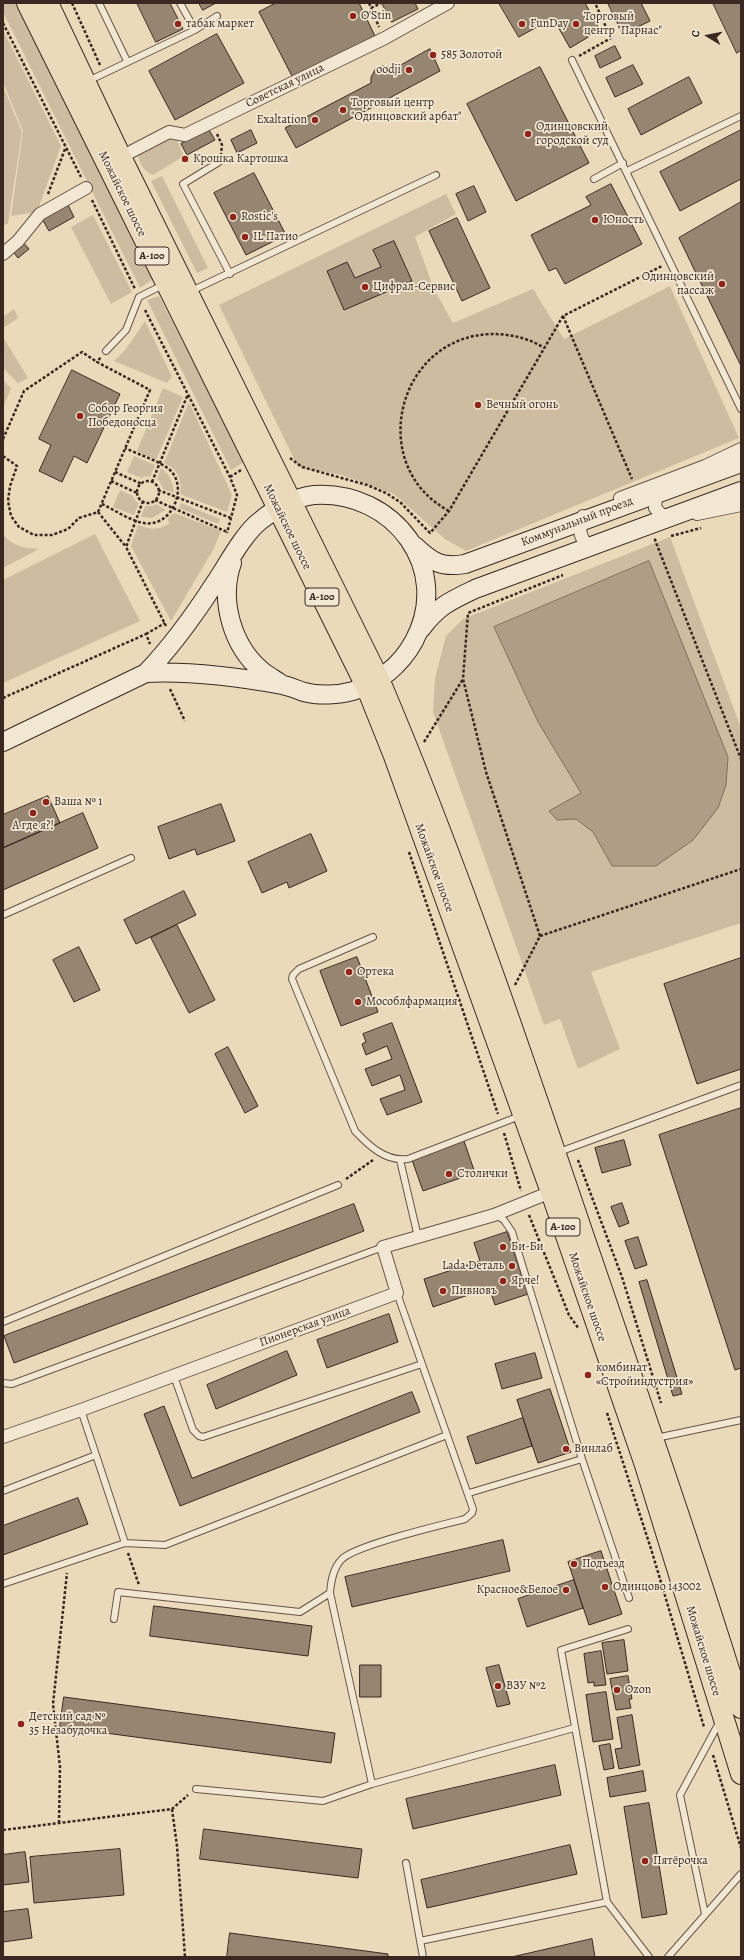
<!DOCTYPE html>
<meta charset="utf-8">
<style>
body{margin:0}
#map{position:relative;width:744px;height:1960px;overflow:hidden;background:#ebdaba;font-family:Alegreya,serif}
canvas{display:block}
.frame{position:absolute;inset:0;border:4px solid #392922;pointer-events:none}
.north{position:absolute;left:688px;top:16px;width:40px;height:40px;-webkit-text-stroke:3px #f2e7d2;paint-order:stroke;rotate:280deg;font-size:11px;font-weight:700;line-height:16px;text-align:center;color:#392922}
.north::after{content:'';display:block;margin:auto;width:14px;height:18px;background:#392922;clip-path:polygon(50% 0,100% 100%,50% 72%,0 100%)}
</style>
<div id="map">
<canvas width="744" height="1960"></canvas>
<div class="frame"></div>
<div class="north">С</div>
</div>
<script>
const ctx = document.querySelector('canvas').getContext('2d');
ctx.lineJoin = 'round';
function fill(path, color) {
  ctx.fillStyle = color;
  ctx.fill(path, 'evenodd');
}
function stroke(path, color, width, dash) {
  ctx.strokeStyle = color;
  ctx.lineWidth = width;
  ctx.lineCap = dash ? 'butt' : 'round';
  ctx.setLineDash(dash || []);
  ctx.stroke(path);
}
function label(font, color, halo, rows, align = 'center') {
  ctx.font = font + ' Alegreya,serif';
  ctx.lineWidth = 3.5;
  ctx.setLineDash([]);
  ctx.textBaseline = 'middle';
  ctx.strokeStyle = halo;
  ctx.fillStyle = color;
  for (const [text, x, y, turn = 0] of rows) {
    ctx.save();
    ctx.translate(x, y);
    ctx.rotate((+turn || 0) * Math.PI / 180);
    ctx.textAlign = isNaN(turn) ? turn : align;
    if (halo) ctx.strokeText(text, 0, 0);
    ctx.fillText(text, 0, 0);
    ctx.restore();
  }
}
fill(new Path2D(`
 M3,3H15L153,279L140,288L3,12Z
 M3,30L61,146L37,212L11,216L23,131L3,82Z
 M3,86L22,132L8,224L3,225Z
 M165,135L176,138L184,156L153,175C144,172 138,162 138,152Z
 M162,176L208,268L197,273L151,181Z
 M446,194L456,214L415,237L434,289L453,323L533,289L564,339L670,286L739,438L466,551L445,539L394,494L342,475L298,467L219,305Z
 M93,215L132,292L111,304L71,227Z
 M159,296L244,462L231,470L147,300Z
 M14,309L18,318L3,328V317Z
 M145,321L172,377L167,383L114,361L126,349Z
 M3,337L28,378L18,383L3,368Z
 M3,380L11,388L3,408Z
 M163,388L183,397L156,460L137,451Z
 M189,402L232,495L227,512L180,494C182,479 178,469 164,463Z
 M134,456L155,465L150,477L145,476L141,478L127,472Z
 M161,468C170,475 173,482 174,493L163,489L160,482L157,479Z
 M120,490L133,496L136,502L139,503L134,515L113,507Z
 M181,503L220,519L218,524L179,508Z
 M156,504L166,510L152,518L141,517L145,506H153Z
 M174,513L221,531L213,550L171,621L131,546L138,525C151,530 158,530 169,524L168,518Z
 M3,534C11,546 25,548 39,549L3,568Z
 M95,534L140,621L3,683V580Z
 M670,537L741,728V923L591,972L620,1049L578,1069L560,1019L544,1025L433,712L435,678L446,636L463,619ZM649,562L684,649L612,866L593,832L576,819L549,811L581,793L538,722L494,627Z`), '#cdbca0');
const water = new Path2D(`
 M649,561L728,757L726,785L718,808L693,840L656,866H612L593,832L576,819L557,820L549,811L581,793L538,722L494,627Z`);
fill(water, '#ae9e86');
stroke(water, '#7f6f5e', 1);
const building = new Path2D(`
 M137,3H170L183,29L156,42Z
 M199,3H216L203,10Z
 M276,3H359L375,36L293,78L259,12Z
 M382,3H415L418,9L392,22Z
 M499,3H585L600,30L570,48L553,18L519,37Z
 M608,3H641L650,21L623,34Z
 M713,3H741V50L737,53Z
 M217,34L244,83L175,120L149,71Z
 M615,46L621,58L600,68L595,56Z
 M430,49L440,71L296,148L285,128L371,83V77L376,68L383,66L395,68Z
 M633,65L643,84L615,97L606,78Z
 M540,67L589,163L516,201L467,104Z
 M689,77L702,103L641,135L628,109Z
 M209,130L215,140L187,155L181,144Z
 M251,130L257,143L237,153L231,140Z
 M741,130V179L680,211L660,172Z
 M254,173L286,235L246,255L214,193Z
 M611,184L642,244L565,284L556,268L549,271L531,235L591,205L586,197Z
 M474,186L486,212L468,221L456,194Z
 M741,202V366L679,238Z
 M67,203L74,217L49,231L41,217Z
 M457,218L490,288L462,301L429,231Z
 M22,241L29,249L18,258L11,249Z
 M394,241L412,281L344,310L327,271L347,262L355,278L381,267L373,250Z
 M72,370L120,394L87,463L74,456L62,482L39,471L51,445L39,439Z
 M48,796L60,823L3,848V815Z
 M221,804L235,841L197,855L195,849L169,859L158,827Z
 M83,813L98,848L3,890V848Z
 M311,834L327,871L289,888L287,882L262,893L248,862Z
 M184,891L196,915L136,944L124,920Z
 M177,925L215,1000L189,1013L151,938Z
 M79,947L100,990L74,1002L53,960Z
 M357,957L378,1012L341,1026L320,971Z
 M741,958V1069L697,1084L664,984Z
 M392,1023L422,1102L387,1115L380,1099L405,1090L400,1075L372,1086L365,1069L392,1059L387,1046L366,1055L362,1044L366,1042L363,1034Z
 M228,1047L258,1106L245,1113L215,1054Z
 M741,1108V1368L735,1370L659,1135Z
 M624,1140L631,1165L602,1173L595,1148Z
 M464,1141L475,1173L423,1191L412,1160Z
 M622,1203L629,1223L619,1227L611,1207Z
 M354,1204L364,1231L14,1363L4,1336Z
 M507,1232L528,1294L495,1305L489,1288L433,1307L424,1279L480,1261L474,1243Z
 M638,1237L647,1265L635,1269L625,1241Z
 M647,1280L682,1394L673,1396L639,1282Z
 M389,1314L398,1342L327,1368L317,1340Z
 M287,1351L297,1375L216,1409L207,1385Z
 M535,1353L542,1378L502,1389L495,1364Z
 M550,1389L571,1452L538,1463L517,1400Z
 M412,1392L420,1412L180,1506L144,1414L164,1406L192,1478Z
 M523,1418L532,1446L476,1464L467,1437Z
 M78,1498L88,1524L3,1555V1526Z
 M503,1540L510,1571L352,1607L345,1577Z
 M601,1551L622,1614L589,1625L568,1562Z
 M574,1580L583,1608L527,1627L518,1599Z
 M154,1606L312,1626L308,1656L150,1636Z
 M624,1640L628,1671L607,1674L602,1643Z
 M601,1651L606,1685L594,1686V1682L588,1683L584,1654Z
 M360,1665H381V1697H360Z
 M499,1665L510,1704L497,1707L486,1668Z
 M628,1676L632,1699H629L631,1708L616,1710L610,1679Z
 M606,1692L613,1739L593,1742L586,1695Z
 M64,1697L335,1733L331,1763L60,1727Z
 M632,1715L640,1765L619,1769L615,1749L622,1748L617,1718Z
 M610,1744L614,1768L604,1770L599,1746Z
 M555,1765L561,1795L413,1829L406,1799Z
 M643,1771L646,1791L610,1797L607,1778Z
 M649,1803L667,1914L642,1918L624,1807Z
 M204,1829L362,1849L358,1878L200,1859Z
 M570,1845L577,1874L427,1908L421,1880Z
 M120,1849L124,1895L34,1903L30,1857Z
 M25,1852L29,1882L3,1885V1855Z
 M28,1909L32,1938L3,1942V1912Z
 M230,1933L388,1954V1957H227Z
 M592,1939L595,1957H512Z`);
fill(building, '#968571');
stroke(building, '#392922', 1);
const lane = new Path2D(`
 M99,3L127,61
 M180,3L195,30
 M572,60L741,409
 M88,81L195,30L217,16
 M219,162L183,184L230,274
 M627,171L741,116
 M594,179L623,163
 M189,292L436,175
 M106,351L126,330L139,297L163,285
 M3,915L131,858
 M373,937L299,969L293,975L292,979L355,1131C369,1146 386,1162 408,1159L520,1116
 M559,1152L741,1085
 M400,1160L418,1237
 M496,1215L504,1220L512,1232L582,1459L629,1598
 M3,1322L338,1185
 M174,1376L193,1430L199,1436L203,1437L422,1364
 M3,1383L12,1384L383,1247
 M81,1410L96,1455
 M656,1438L741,1420
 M3,1491L96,1455L125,1543L3,1584
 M469,1493L582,1459
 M125,1543L165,1545L447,1435
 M114,1619L118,1592L300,1612L330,1593
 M628,1629L561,1650L607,1902L649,1957
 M372,1784L574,1728
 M196,1789L323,1801L372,1784L330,1593C331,1581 333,1568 342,1559C356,1545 441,1525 465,1519L472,1513L473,1509L397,1293
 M406,1863L423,1957
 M705,1914L680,1795L720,1721
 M420,1941L607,1902
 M668,1957L741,1874`);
const street = new Path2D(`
 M121,157L169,132L185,135L385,38L448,3
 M3,254L18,241L40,214L86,188
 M699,469L741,449
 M663,491L656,497L655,508L662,515L673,516
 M620,498L705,466
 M697,514L741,505
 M583,516C578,528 579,539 590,547
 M3,1437L81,1410L397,1293L383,1247L494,1215L551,1192`);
const secondary = new Path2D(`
 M415,546C432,562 441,568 465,564L741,463
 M232,563C219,600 232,646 262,671C267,675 274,679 280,683
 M421,629C438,606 450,601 475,589L741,491
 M3,742L146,673C172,646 195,614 215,583C227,565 244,533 260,521C274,509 295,497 314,495C394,490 453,569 414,641C401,665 379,683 353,691C339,695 319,696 304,692C297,690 290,686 282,685C238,677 190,671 146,673`);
const primary = new Path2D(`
 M27,3L366,686L394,756L551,1192L645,1465L741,1774
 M48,3L121,157L379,679C456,860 520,1048 583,1234C637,1392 692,1549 741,1708`);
stroke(lane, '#665548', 8);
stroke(street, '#665548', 14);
stroke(secondary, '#392922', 20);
stroke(primary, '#392922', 22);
stroke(new Path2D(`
 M72,3L100,65
 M369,3L379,27
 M371,8L381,3
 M3,23L81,177
 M579,56L611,38L595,3
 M217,134L222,145L221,154
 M48,194L65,149
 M92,200L135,289
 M145,310L230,477L237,495L227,533
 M563,316L632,479
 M3,439L24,391L82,352L97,362
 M3,456L17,466L10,486L8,501L11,516L19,527L34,535H52L68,529L79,518L98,512L150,390L97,362L101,357
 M290,458L302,467L367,485L386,493L400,502L430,533L449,511L563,316L662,266
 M115,472L142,484
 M230,477L241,470
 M111,481L137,493
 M137 492a11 11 0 1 1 22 0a11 11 0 1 1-22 0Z
 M152,482L188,394
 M158,490L231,518
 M155,500L227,532
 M143,501L126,547L166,626
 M102,504C115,510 130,521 144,523C171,528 189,488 170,470C158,460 139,455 125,448
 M449,511C365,466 397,336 492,334C510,334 529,338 544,348
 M98,512L126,547
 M671,536L701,528
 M656,539L655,540L741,759
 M146,634L165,623
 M170,689L185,721
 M3,698L146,634L150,644
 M424,742L463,679
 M409,852L498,1114
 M540,936L741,869
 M515,985L540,936L486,772L463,679L468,613L563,575
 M504,1133L521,1191
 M578,1160L622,1277L661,1403
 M346,1179L373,1160
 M529,1215L569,1315L579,1329
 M607,1413L652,1552L704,1727
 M128,1553L139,1585
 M713,1755L741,1848
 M172,1809L177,1846L185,1957
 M59,1823L60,1767L53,1704L67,1573
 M3,1830L172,1809L188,1795`), '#392922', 2.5, [3, 2]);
stroke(lane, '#f2e7d2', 6);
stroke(street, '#f2e7d2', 12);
stroke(secondary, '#f2e7d2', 18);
stroke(primary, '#ebdaba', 20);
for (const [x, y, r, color] of [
 [353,16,4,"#8f2418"],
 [178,24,4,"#8f2418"],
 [522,24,4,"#8f2418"],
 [576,24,4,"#8f2418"],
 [433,55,4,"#8f2418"],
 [409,70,4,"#8f2418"],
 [343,110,4,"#8f2418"],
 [315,120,4,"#8f2418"],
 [528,134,4,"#8f2418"],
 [185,159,4,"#8f2418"],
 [233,217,4,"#8f2418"],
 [595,220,4,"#8f2418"],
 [245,237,4,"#8f2418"],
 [722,284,4,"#8f2418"],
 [365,287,4,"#8f2418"],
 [478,405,4,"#8f2418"],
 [80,416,4,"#8f2418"],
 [46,802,4,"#8f2418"],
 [33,813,4,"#8f2418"],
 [349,972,4,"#8f2418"],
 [358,1002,4,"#8f2418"],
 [449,1174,4,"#8f2418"],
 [503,1247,4,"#8f2418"],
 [512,1266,4,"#8f2418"],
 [503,1281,4,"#8f2418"],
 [443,1291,4,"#8f2418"],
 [588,1375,4,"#8f2418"],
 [566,1449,4,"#8f2418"],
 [574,1564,4,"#8f2418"],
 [605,1587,4,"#8f2418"],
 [566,1590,4,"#8f2418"],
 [498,1686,4,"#8f2418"],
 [617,1690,4,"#8f2418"],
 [21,1724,4,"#8f2418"],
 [645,1861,4,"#8f2418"]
]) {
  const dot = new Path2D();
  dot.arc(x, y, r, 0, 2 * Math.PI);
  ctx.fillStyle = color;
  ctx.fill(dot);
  stroke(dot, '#f2e7d2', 1.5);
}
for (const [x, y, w] of [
 [152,256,34],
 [322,597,34],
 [563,1227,34]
]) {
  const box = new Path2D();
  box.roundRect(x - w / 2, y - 9, w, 18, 3);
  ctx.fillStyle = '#f2e7d2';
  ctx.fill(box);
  stroke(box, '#392922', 1);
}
label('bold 11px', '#392922', null, [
 ["А-100",152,256],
 ["А-100",322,597],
 ["А-100",563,1227]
]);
label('12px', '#392922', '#f2e7d2', [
 ["O'Stin",361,16],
 ["Торговый",584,17],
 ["центр \"Парнас\"",584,31],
 ["табак маркет",186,24],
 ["FunDay",530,24],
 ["585 Золотой",441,55],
 ["oodji",401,70,"right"],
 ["Торговый центр",351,103],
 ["\"Одинцовский арбат\"",351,117],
 ["Exaltation",307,120,"right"],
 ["Одинцовский",536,127],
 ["городской суд",536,141],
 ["Крошка Картошка",193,159],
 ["Rostic's",241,217],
 ["Юность",603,220],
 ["IL Патио",253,237],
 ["Одинцовский",714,277,"right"],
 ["пассаж",714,291,"right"],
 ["Цифрал-Сервис",373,287],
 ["Вечный огонь",486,405],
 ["Собор Георгия",88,409],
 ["Победоносца",88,423],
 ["Ваша № 1",54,802],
 ["А где я?!",33,826,"center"],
 ["Ортека",357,972],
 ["Мособлфармация",366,1002],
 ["Столички",457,1174],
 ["Би-Би",511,1247],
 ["Lada Dеталь",504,1266,"right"],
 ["Ярче!",511,1281],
 ["Пивновъ",451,1291],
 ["комбинат",596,1368],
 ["«Стройиндустрия»",596,1382],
 ["Винлаб",574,1449],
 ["Подъезд",582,1564],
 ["Одинцово 143002",613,1587],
 ["Красное&Белое",558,1590,"right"],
 ["ВЗУ №2",506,1686],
 ["Ozon",625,1690],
 ["Детский сад №",29,1717],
 ["35 Незабудочка",29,1731],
 ["Пятёрочка",653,1861]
], 'left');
label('12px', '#392922', '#f2e7d2', [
 ["Советская улица",285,86,-26],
 ["Можайское шоссе",122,194,64],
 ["Коммунальный проезд",577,522,-21],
 ["Можайское шоссе",287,527,64],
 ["Можайское шоссе",434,868,70],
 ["Можайское шоссе",587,1297,71],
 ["Пионерская улица",305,1327,-20],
 ["Можайское шоссе",703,1651,73]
]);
</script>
